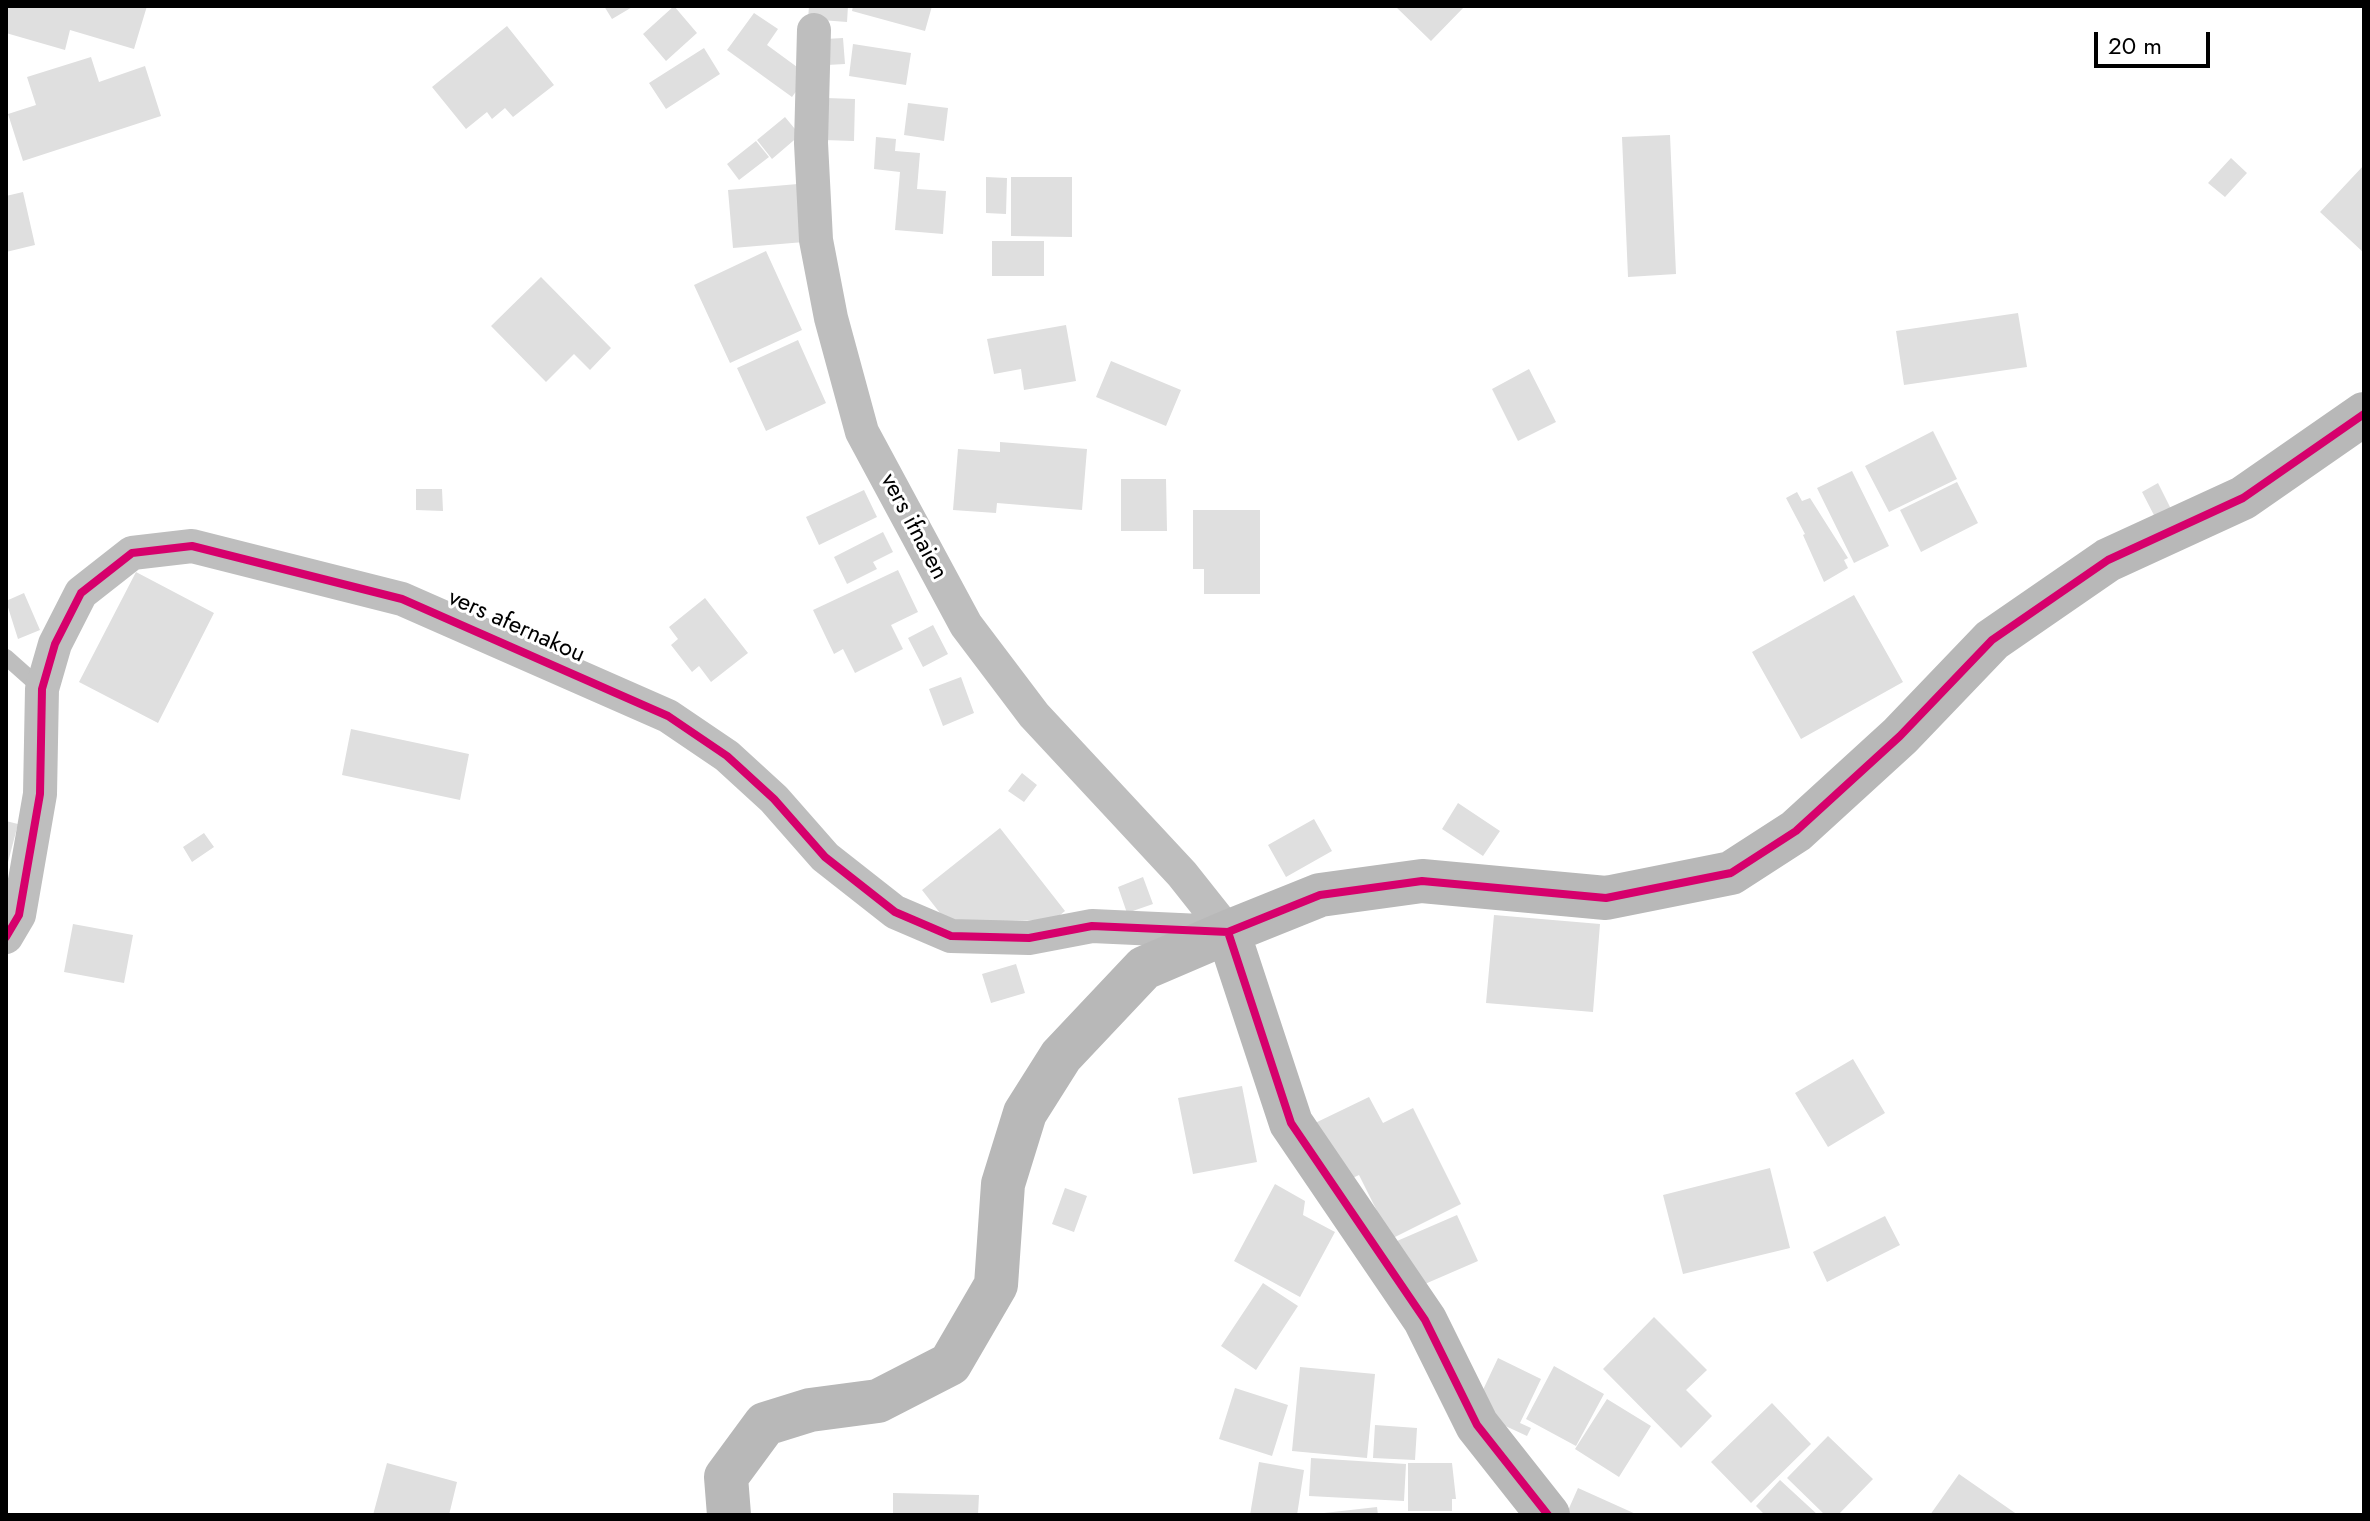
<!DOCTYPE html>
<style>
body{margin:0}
#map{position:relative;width:2370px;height:1521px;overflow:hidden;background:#fff;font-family:Jost,sans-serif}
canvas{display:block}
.frame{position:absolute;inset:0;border:8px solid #000;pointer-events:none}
.scale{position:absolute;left:2094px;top:32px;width:116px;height:36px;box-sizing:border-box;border:4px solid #000;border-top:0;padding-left:10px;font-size:24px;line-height:28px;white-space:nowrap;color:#000;-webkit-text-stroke:6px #fff;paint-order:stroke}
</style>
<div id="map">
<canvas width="2370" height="1521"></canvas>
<div class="frame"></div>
<div class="scale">20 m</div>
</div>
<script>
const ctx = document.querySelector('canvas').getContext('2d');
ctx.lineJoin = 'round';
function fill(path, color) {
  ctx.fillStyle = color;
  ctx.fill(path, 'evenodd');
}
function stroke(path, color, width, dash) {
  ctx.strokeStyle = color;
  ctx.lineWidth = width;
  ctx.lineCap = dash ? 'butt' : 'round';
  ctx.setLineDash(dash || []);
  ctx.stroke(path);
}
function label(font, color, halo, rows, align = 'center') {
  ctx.font = font + ' Jost,sans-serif';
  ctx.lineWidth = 6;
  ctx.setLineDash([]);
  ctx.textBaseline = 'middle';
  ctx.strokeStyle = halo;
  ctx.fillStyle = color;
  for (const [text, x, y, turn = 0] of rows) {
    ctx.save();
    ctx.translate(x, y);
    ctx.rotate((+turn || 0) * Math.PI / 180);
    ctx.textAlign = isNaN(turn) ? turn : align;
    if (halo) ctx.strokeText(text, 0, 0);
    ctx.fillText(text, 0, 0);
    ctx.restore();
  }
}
fill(new Path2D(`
 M6,6H147L134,49L70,30L65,50L6,33Z
 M604,6H634L612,19Z
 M674,6L697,33L666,61L643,34Z
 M809,6H848L847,22L808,19Z
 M853,6H932L925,31L852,11Z
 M1395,6H1465L1431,41Z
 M754,13L778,29L767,45L808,75L792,97L727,50Z
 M507,26L554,85L513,117L505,108L492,119L487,112L466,129L432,87Z
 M843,38L845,64L827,65L825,39Z
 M853,44L911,53L906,85L849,76Z
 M704,48L720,74L666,109L649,83Z
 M91,57L99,82L145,66L161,116L23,161L8,114L36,105L27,77Z
 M826,98L855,99L854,141L824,140Z
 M908,103L948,108L944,141L904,135Z
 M785,117L800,135L772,159L757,140Z
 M1670,135L1676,274L1628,277L1622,137Z
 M876,137L896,139L895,151L920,153L917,189L946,191L943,234L895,230L900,172L874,169Z
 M756,141L769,157L739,180L727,164Z
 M2231,158L2247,173L2225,197L2208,183Z
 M2364,165V253L2320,212Z
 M986,177L1007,178L1006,214L986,213Z
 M1011,177H1072V237L1011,236Z
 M798,184L804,242L733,248L728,190Z
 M23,192L35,245L6,252V196Z
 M992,241H1044V276H992Z
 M766,251L802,330L730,363L694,285Z
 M541,277L611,348L590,370L574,354L546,382L491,326Z
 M2018,313L2027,367L1904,385L1896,331Z
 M1066,325L1076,381L1024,390L1021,369L994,374L987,339Z
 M798,340L826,403L766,431L737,368Z
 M1111,361L1181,390L1166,426L1096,397Z
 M1529,369L1556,422L1518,441L1492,389Z
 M1933,431L1957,479L1889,512L1865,466Z
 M1000,442L1087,449L1082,510L997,503L996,513L953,510L958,449L1000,452Z
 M1852,471L1889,546L1854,563L1817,488Z
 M1121,479H1166L1167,531H1121Z
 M1957,482L1978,523L1921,552L1900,510Z
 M2158,483L2172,511L2156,519L2142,492Z
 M416,489H442L443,511L416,510Z
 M864,490L877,517L819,545L806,517Z
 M1797,492L1802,501L1810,498L1848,558L1844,560L1848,568L1824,582L1803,535L1805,534L1786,498Z
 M1193,510H1260V594H1204V569H1193Z
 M883,532L893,552L873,562L877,569L847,584L834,557Z
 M898,570L918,612L891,625L903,649L855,673L843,649L834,654L813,610Z
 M136,572L214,613L158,723L79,682Z
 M24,593L40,630L18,639L6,601Z
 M1854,595L1903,682L1801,739L1752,652Z
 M705,598L748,653L711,682L699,666L692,672L671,645L678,639L669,627Z
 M933,625L948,654L923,667L908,638Z
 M961,677L974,713L943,726L929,689Z
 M351,729L469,754L460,800L342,775Z
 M1022,773L1037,785L1024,802L1008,791Z
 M1458,803L1500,831L1483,856L1442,829Z
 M1314,819L1332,851L1286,877L1268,845Z
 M6,821L18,824L7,866H6Z
 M1000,828L1065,911L1054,920L947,922L922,890Z
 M204,833L214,847L192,862L183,847Z
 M1143,877L1153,904L1127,913L1118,887Z
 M1494,915L1600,924L1593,1012L1486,1003Z
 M73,924L133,935L124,983L64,972Z
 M1016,964L1025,993L991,1003L982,974Z
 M1853,1059L1885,1113L1828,1147L1795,1093Z
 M1242,1086L1257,1162L1193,1174L1178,1098Z
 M1369,1097L1383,1123L1413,1108L1461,1204L1391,1239L1359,1175L1342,1183L1313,1124Z
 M1770,1168L1790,1248L1683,1274L1663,1195Z
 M1275,1184L1305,1201L1303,1215L1335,1232L1300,1297L1234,1261Z
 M1065,1188L1087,1196L1074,1232L1052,1224Z
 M1457,1215L1478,1261L1418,1287L1397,1241Z
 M1885,1216L1900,1245L1827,1282L1813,1252Z
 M1263,1283L1298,1306L1256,1370L1221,1346Z
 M1654,1317L1707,1370L1686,1390L1712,1416L1681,1448L1603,1369Z
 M1498,1358L1541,1379L1520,1423L1531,1428L1527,1436L1473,1411Z
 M1554,1366L1604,1394L1576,1446L1526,1419Z
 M1300,1367L1375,1374L1367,1458L1292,1451Z
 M1235,1388L1288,1405L1272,1456L1219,1439Z
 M1607,1399L1651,1426L1619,1477L1575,1449Z
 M1772,1403L1811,1444L1751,1503L1711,1462Z
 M1375,1425L1417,1428L1415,1460L1373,1458Z
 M1828,1436L1873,1479L1838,1515H1825L1787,1478Z
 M1311,1458L1406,1464L1404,1501L1309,1496Z
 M1259,1462L1304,1470L1297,1515H1250Z
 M387,1463L457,1482L449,1515H373Z
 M1408,1463H1452L1456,1499H1452V1511H1408Z
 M1959,1474L2018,1515H1930Z
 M1780,1480L1818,1515H1765L1756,1506Z
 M1578,1488L1638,1515H1566Z
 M893,1493L979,1495L978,1515H893Z
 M1377,1507L1378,1515H1324V1513Z`), '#dfdfdf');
stroke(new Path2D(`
 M6,657L42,689`), '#bebebe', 16);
stroke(new Path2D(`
 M814,30L811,143L816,240L831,318L862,432L966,625L1034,715L1182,874L1228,932
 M6,937L19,915L40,794L42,689L55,644L81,593L132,553L192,546L402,599L668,716L727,756L774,799L825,857L895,912L951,936L1029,938L1092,926L1223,932`), '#bebebe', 34);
stroke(new Path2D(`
 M729,1515L726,1477L765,1424L810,1410L878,1401L950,1364L996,1285L1003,1184L1025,1113L1061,1056L1144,968L1228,932
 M1548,1515L1477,1425L1425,1320L1291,1123L1228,932L1320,895L1422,881L1606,898L1731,873L1796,831L1900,736L1992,640L2108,560L2243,498L2364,414`), '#b8b8b8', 44);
stroke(new Path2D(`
 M6,937L19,915L40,794L42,689L55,644L81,593L132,553L192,546L402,599L668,716L727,756L774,799L825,857L895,912L951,936L1029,938L1092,926L1228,932
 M1548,1515L1477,1425L1425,1320L1291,1123L1228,932L1320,895L1422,881L1606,898L1731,873L1796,831L1900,736L1992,640L2108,560L2243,498L2364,414`), '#d6006c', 8);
label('24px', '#000', '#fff', [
 ["vers ifnaien",913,527,62],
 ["vers afernakou",516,627,24]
]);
</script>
